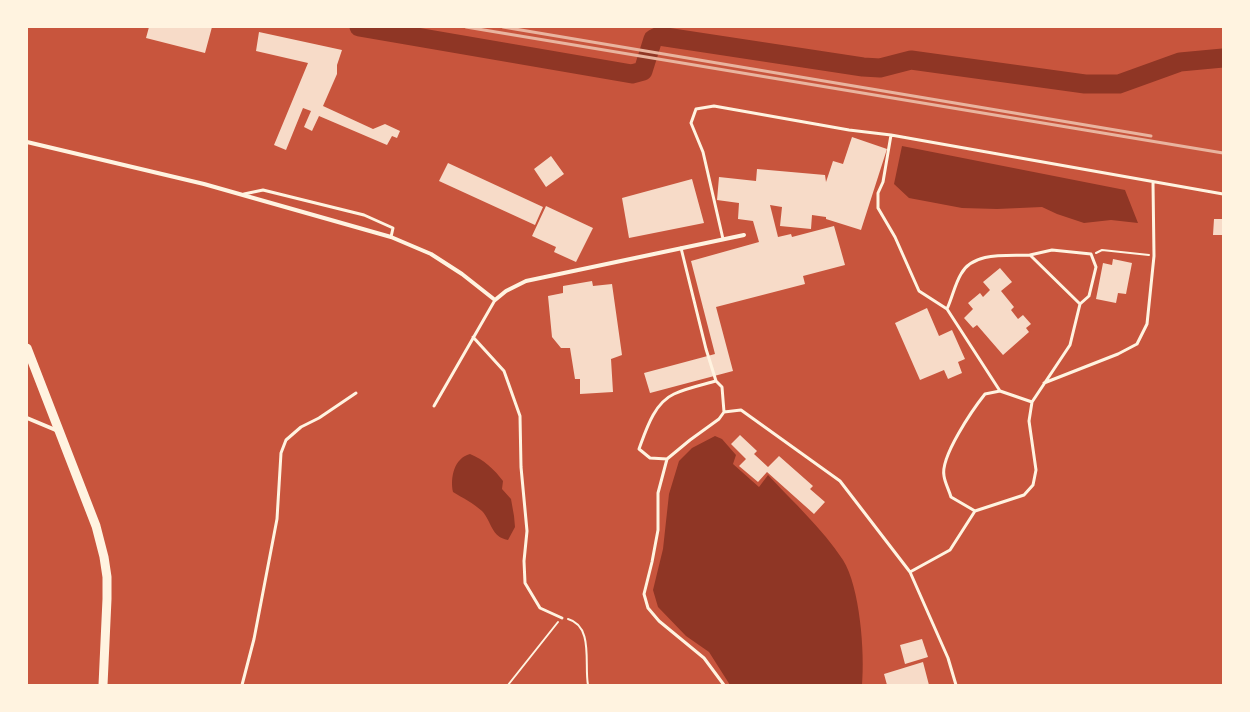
<!DOCTYPE html>
<style>
body{margin:0}
#map{position:relative;width:1250px;height:712px;overflow:hidden;background:#c8553d;font-family:"Public Sans",sans-serif}
canvas{display:block}
.frame{position:absolute;inset:0;border:28px solid #fff3e0;pointer-events:none}
</style>
<div id="map">
<canvas width="1250" height="712"></canvas>
<div class="frame"></div>
</div>
<script>
const ctx = document.querySelector('canvas').getContext('2d');
ctx.lineJoin = 'round';
function fill(path, color) {
  ctx.fillStyle = color;
  ctx.fill(path, 'evenodd');
}
function stroke(path, color, width, dash) {
  ctx.strokeStyle = color;
  ctx.lineWidth = width;
  ctx.lineCap = dash ? 'butt' : 'round';
  ctx.setLineDash(dash || []);
  ctx.stroke(path);
}
fill(new Path2D(`
 M902,146L1125,190L1138,223L1111,220L1084,223L1057,214L1042,207L997,209L962,208L909,198L894,184Z
 M715,436L722,439L736,455L733,464L759,487L768,475C793,502 822,528 843,560C860,587 865,653 862,685H730L709,652L686,636L658,607L653,590L663,549L669,494L679,461L692,448Z
 M470,454C483,459 495,470 503,481L502,489L511,499L514,516L515,527L508,540C491,537 492,522 482,511C473,503 463,498 453,492C450,478 454,458 470,454Z`), '#8f3625');
stroke(new Path2D(`
 M359,27L632,74L643,71L653,39L659,36L863,67L880,68L911,60L1085,84H1119L1180,62L1223,58`), '#8f3625', 19);
fill(new Path2D(`
 M149,27H212L205,53L146,38Z
 M259,32L342,50L337,65V74L323,106L373,129L385,124L400,131L397,138L392,136L387,145L319,116L312,131L304,127L311,111L303,108L286,150L274,145L308,63L256,51Z
 M852,137L887,149L861,230L826,219V217L812,215L811,229L780,226L782,207L770,205L778,237L791,234L792,237L834,226L845,265L803,276L805,284L716,307L733,371L650,393L644,373L715,354L691,261L759,242L753,221L738,219L739,203L717,200L719,177L756,181L757,169L825,175L826,182L833,161L843,164Z
 M551,156L564,174L546,187L534,169Z
 M448,163L543,207L535,225L439,181Z
 M692,179L704,223L629,238L622,198Z
 M546,206L593,228L576,262L554,252L556,247L532,236Z
 M1214,219H1223V235H1213Z
 M1113,259L1132,263L1126,294L1118,293L1116,303L1096,299L1103,263L1112,265Z
 M1000,268L1012,282L1001,291L1014,307L1011,310L1018,319L1023,315L1031,324L1026,328L1029,332L1003,355L977,325L973,328L964,318L973,309L968,303L980,293L983,297L990,290L983,282Z
 M592,281L593,286L612,284L622,355L611,359L613,392L580,394V379H575L570,348H561L552,337L548,296L563,293V286Z
 M927,308L939,336L952,330L965,359L958,362L962,373L948,379L944,370L920,380L895,323Z
 M740,435L757,451L754,454L768,467L779,456L813,486L810,489L825,502L814,514L767,472L758,482L739,466L746,459L731,444Z
 M922,639L928,657L905,664L900,645Z
 M923,662L929,685H887L884,674Z`), '#f7dbc8');
stroke(new Path2D(`
 M1096,253L1102,250L1149,255
 M568,619C594,626 584,665 588,685
 M508,685L558,622`), '#fff3e0', 2);
stroke(new Path2D(`
 M891,135L883,182L878,193V208L895,237L919,291L947,309
 M244,194L263,190L364,215L393,228L391,237
 M723,239L703,152L691,123L696,109L714,106L849,130L891,135L1223,194
 M681,248L706,349L716,381L722,387L724,412
 M1030,255L1052,250L1091,254L1096,267L1089,296L1080,304
 M473,337L504,371L520,416L521,467L527,531L524,561L525,583L540,608L562,618
 M1044,383L1118,354L1137,344L1147,324L1154,256L1153,183
 M434,406L495,300
 M667,459L650,458L639,449C646,430 654,403 674,394C687,388 702,385 716,381
 M975,511L951,497C949,490 945,483 944,476C940,457 973,409 985,394L1000,391L1032,402
 M910,572L950,550L975,511L1024,495L1033,485L1036,470L1029,421L1032,402L1070,345L1080,304L1030,255C1008,256 973,251 961,274C955,284 952,298 947,309L1000,391
 M242,685L254,639L277,519L281,453L286,440L301,427L319,418L356,393
 M724,685L704,658L659,621L648,608L644,594L652,562L658,530V493L667,459L690,440L719,419L724,412L741,410L840,481L910,572L948,658L956,685`), '#fff3e0', 3);
stroke(new Path2D(`
 M27,142L204,184L391,237L431,254L462,274L495,300L506,291L526,281L744,235
 M27,418L58,431`), '#fff3e0', 4);
stroke(new Path2D(`
 M27,348L96,526L104,557L107,577V599L103,685`), '#fff3e0', 9);
stroke(new Path2D(`
 M466,27L1223,153
 M503,27L1151,136`), '#e9b49f', 3);
</script>
